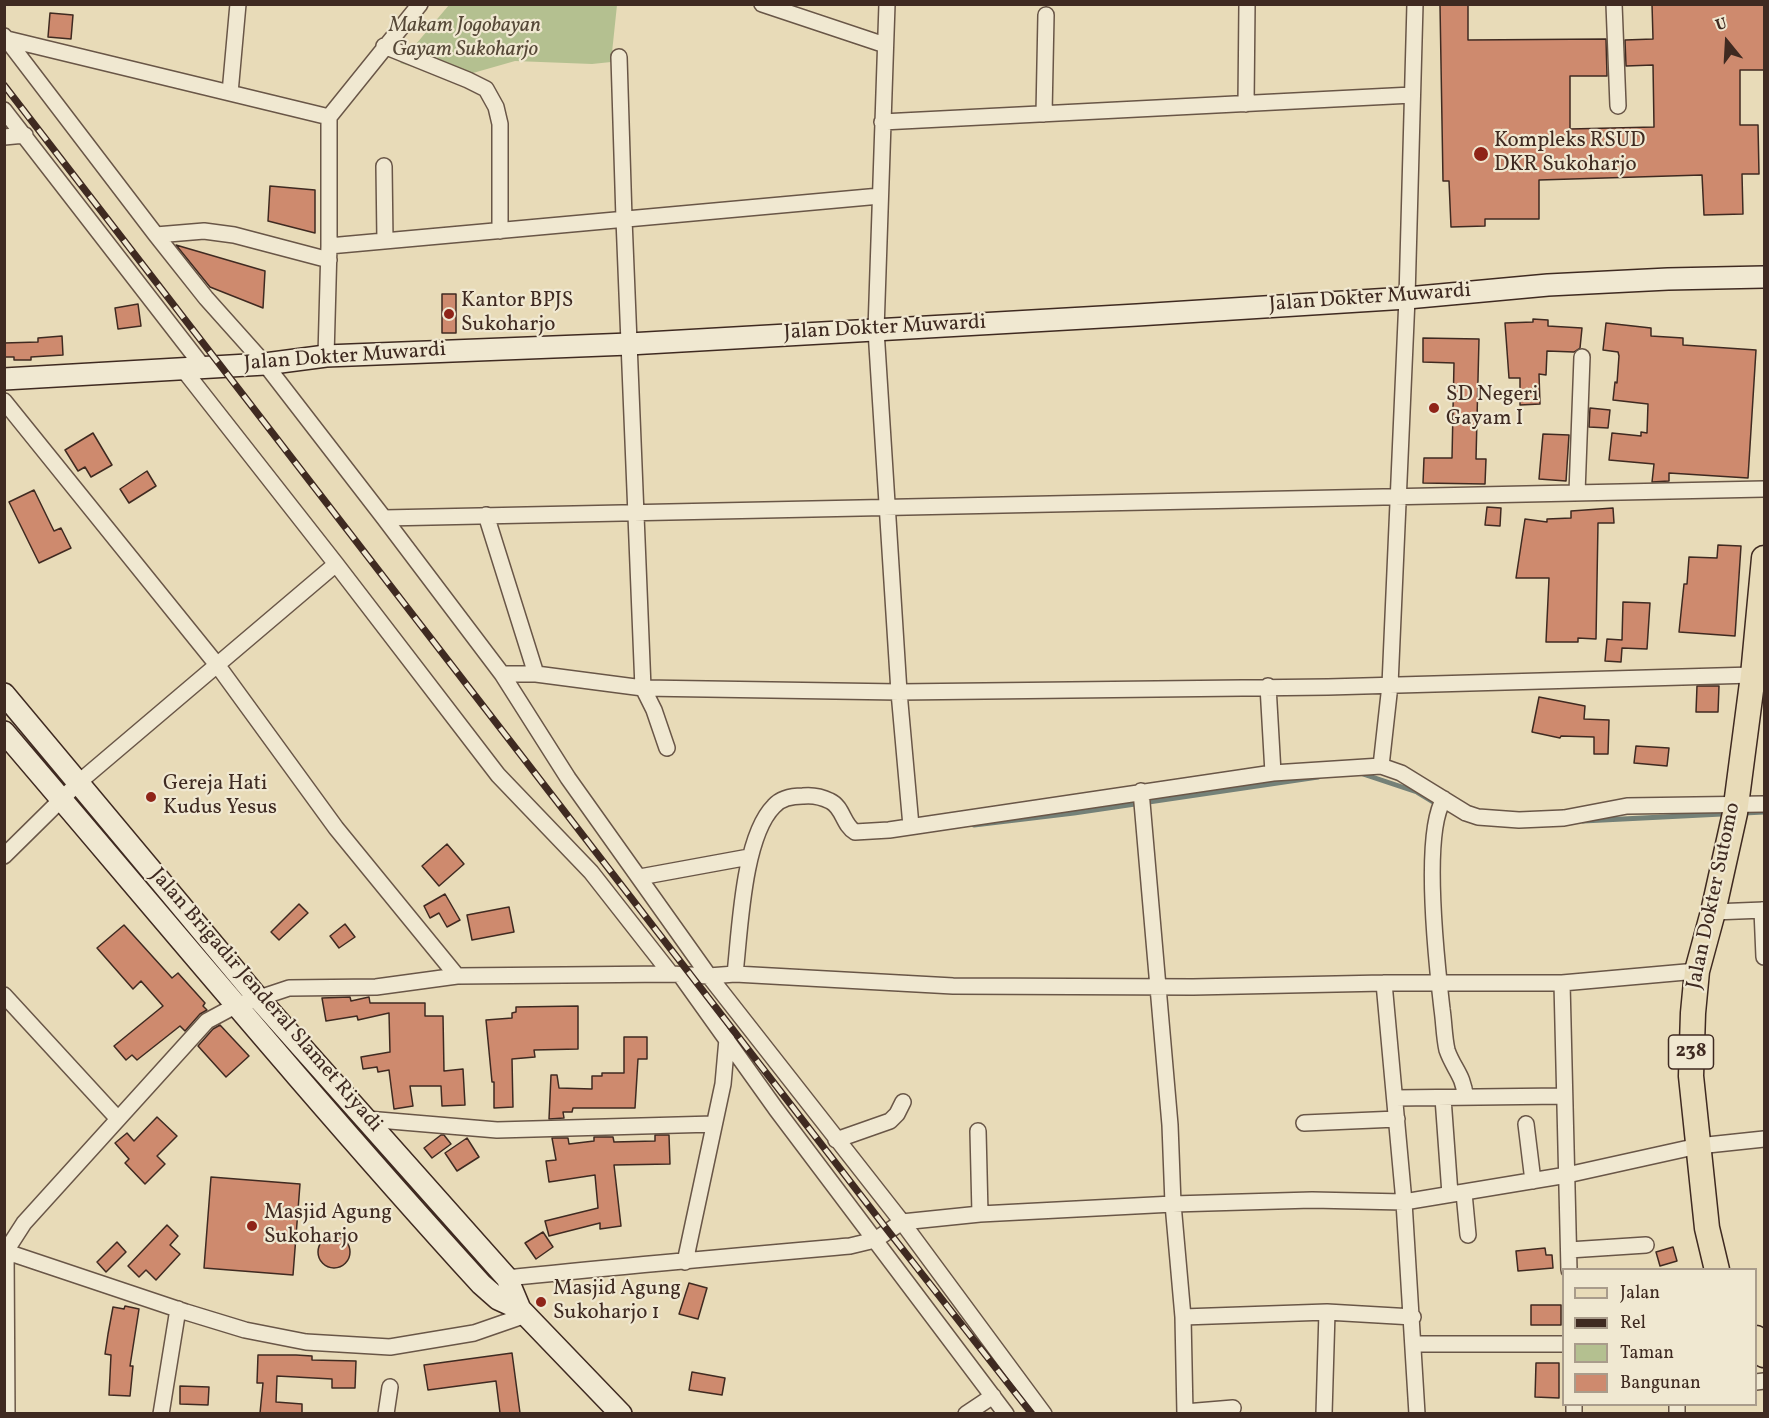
<!DOCTYPE html>
<style>
body{margin:0}
#map{position:relative;width:1769px;height:1418px;overflow:hidden;background:#e8dbb8;font-family:Vollkorn,serif}
canvas{display:block}
.frame{position:absolute;inset:0;border:6px solid #3f2a21;pointer-events:none}
.legend{position:absolute;left:1562px;top:1268px;width:195px;height:138px;box-sizing:border-box;background:#f0e8d1;border:2px solid #a99c8b;margin:0;padding:8px 10px;list-style:none;font-size:18px;color:#3f2a21}
.legend li{display:flex;align-items:center;gap:12px;height:30px}
.legend b{width:30px;border:2px solid #a99c8b}
.north{position:absolute;left:1697px;top:12px;width:60px;height:60px;-webkit-text-stroke:4px #f0e8d1;paint-order:stroke;rotate:342deg;font-size:16px;font-weight:700;line-height:24px;text-align:center;color:#3f2a21}
.north::after{content:'';display:block;margin:auto;width:21px;height:27px;background:#3f2a21;clip-path:polygon(50% 0,100% 100%,50% 72%,0 100%)}
</style>
<div id="map">
<canvas width="1769" height="1418"></canvas>
<div class="frame"></div>
<ul class="legend">
<li><b style="height:8px;background:#e8dbb8"></b>Jalan</li>
<li><b style="height:8px;background:#3f2a21"></b>Rel</li>
<li><b style="height:16px;background:#b4c090"></b>Taman</li>
<li><b style="height:16px;background:#ce8a6e"></b>Bangunan</li>
</ul>
<div class="north">U</div>
</div>
<script>
const ctx = document.querySelector('canvas').getContext('2d');
ctx.lineJoin = 'round';
function fill(path, color) {
  ctx.fillStyle = color;
  ctx.fill(path, 'evenodd');
}
function stroke(path, color, width, dash) {
  ctx.strokeStyle = color;
  ctx.lineWidth = width;
  ctx.lineCap = dash ? 'butt' : 'round';
  ctx.setLineDash(dash || []);
  ctx.stroke(path);
}
function label(font, color, halo, rows, align = 'center') {
  ctx.font = font + ' Vollkorn,serif';
  ctx.lineWidth = 4.5;
  ctx.setLineDash([]);
  ctx.textBaseline = 'middle';
  ctx.strokeStyle = halo;
  ctx.fillStyle = color;
  for (const [text, x, y, turn = 0] of rows) {
    ctx.save();
    ctx.translate(x, y);
    ctx.rotate((+turn || 0) * Math.PI / 180);
    ctx.textAlign = isNaN(turn) ? turn : align;
    if (halo) ctx.strokeText(text, 0, 0);
    ctx.fillText(text, 0, 0);
    ctx.restore();
  }
}
fill(new Path2D(`
 M449,5H617L611,62L592,64L515,61L452,79L400,63Z`), '#b4c090');
stroke(new Path2D(`
 M1360,773L1417,792L1440,806
 M1744,813L1764,812
 M1583,821L1722,814
 M974,825L1074,813L1318,777`), '#748178', 5);
const building = new Path2D(`
 M1652,4H1764V70H1740V125H1758L1759,174H1742L1743,214L1704,215L1702,175L1539,180V219H1485V226L1451,227L1449,181H1443L1440,5H1468V40L1606,39L1607,76H1570V129L1654,127L1653,65L1626,66L1625,40L1653,39Z
 M50,13L73,15L71,39L48,37Z
 M270,186L315,190V233L268,221Z
 M176,245L265,271L263,308L210,287Z
 M442,294H456V333H442Z
 M138,304L141,326L118,329L115,308Z
 M1533,319L1548,320V326L1582,328L1580,348L1574,352L1547,351L1546,375L1539,374L1540,404L1520,405V378H1509L1505,323L1533,322Z
 M1606,323L1651,328V336L1683,338V345L1756,350L1748,478L1669,473V481L1652,482L1654,464L1609,460L1612,433L1641,436V432L1647,433L1648,404L1613,400L1615,382L1617,383L1619,356L1618,352L1603,350Z
 M62,336L63,355L31,357V360H14V357H4V343L38,342V338Z
 M1423,338L1479,339L1476,459H1486L1485,484L1423,483L1424,458H1452L1454,363L1423,362Z
 M1590,408L1610,410L1608,428L1589,427Z
 M93,433L112,465L91,477L85,467L78,471L65,450Z
 M1543,434L1569,435L1566,481L1539,479Z
 M147,471L156,486L129,503L120,489Z
 M34,490L54,531L61,528L71,548L39,563L9,502Z
 M1487,507L1501,508L1500,526L1485,525Z
 M1613,508L1614,523H1598L1596,639L1578,638V642H1546L1549,578H1516L1525,519L1547,522V519L1571,518V511Z
 M1718,545L1741,546L1735,636L1679,632L1684,584H1687L1689,557L1717,558Z
 M1623,602L1650,603L1647,649L1622,648L1621,662L1605,661L1607,639L1622,640Z
 M1697,686H1719L1718,712H1696Z
 M1539,697L1585,706L1584,719L1609,720L1608,754H1594V737L1561,736L1560,738L1532,732Z
 M1636,746L1669,748L1667,766L1634,763Z
 M447,844L464,864L439,886L422,866Z
 M445,894L460,920L447,927L439,913L430,918L424,906Z
 M299,904L308,913L279,940L271,932Z
 M509,907L514,932L472,940L467,915Z
 M345,924L355,937L339,948L330,936Z
 M124,925L172,978L178,973L205,1003L203,1006L207,1010L200,1014L185,1031L180,1026L137,1060L132,1055L126,1060L114,1046L163,1006L141,981L133,989L97,948Z
 M350,997L351,1001L369,997L370,1003H425V1016H443L444,1071L463,1069L465,1105L442,1106L441,1086H410L413,1106L394,1109L389,1070L378,1072L377,1067L363,1069L361,1057L390,1052L389,1013L358,1020L357,1016L326,1021L322,998Z
 M578,1006V1049L534,1050L535,1057L512,1059L513,1107L494,1108V1082H492L486,1020L512,1018V1013L516,1012V1007Z
 M220,1025L249,1056L226,1077L198,1046L213,1029Z
 M624,1037H647V1059H638L635,1108H573L572,1112H563L564,1118L549,1119L551,1075H557L559,1088L592,1089V1076H602V1073H624Z
 M157,1117L177,1136L157,1156L165,1164L145,1184L125,1163L129,1159L115,1143L127,1133L134,1141Z
 M441,1135H444L451,1144L432,1158L424,1148Z
 M655,1135H669L670,1164L614,1165L621,1226L600,1229V1223L549,1236L545,1221L598,1208L595,1175L549,1182L546,1161L556,1160L552,1138H568L569,1144L594,1141V1137H613L614,1142L655,1141Z
 M467,1138L479,1157L457,1171L445,1153Z
 M211,1177L300,1184L293,1275L204,1268Z
 M167,1225L178,1236L170,1245L180,1254L156,1280L146,1270L139,1277L128,1266Z
 M543,1232L553,1247L536,1259L525,1243Z
 M318 1252a16 16 0 1 1 32 0a16 16 0 1 1-32 0Z
 M117,1242L126,1252L106,1272L97,1262Z
 M1673,1247L1677,1261L1660,1266L1656,1252Z
 M1545,1248L1546,1255H1552L1553,1268L1518,1271L1516,1251Z
 M689,1283L707,1288L698,1319L679,1314Z
 M1531,1305H1561V1325H1531Z
 M125,1306L139,1309L130,1366H133L130,1396L109,1395L111,1355L105,1354L108,1334L113,1307L124,1309Z
 M512,1353L520,1413H500L496,1381L428,1390L424,1365Z
 M258,1355H296L312,1356V1360L356,1361L355,1388H332V1379L277,1376L276,1402L302,1404V1413H260L263,1383H257Z
 M1536,1363H1559V1398L1535,1397Z
 M692,1372L725,1378L722,1395L689,1390Z
 M180,1386L209,1387L208,1405L180,1404Z`);
fill(building, '#ce8a6e');
stroke(building, '#3f2a21', 1.5);
const minor = new Path2D(`
 M762,4L885,45
 M887,4L876,330L899,692L911,826
 M1614,4L1618,106
 M4,36L156,235L206,298L265,364L384,518L502,674L568,778L709,976L902,1222L1044,1414
 M7,39L329,117
 M384,46L468,80L486,89L496,107L500,124V231
 M619,57L624,219L643,688L654,710L667,748
 M230,93L238,4
 M1246,104L1247,4
 M4,110L204,368
 M1044,114L1046,15
 M882,122L1412,95
 M4,137L25,135
 M384,166L385,241
 M156,235L204,231L234,235L329,260
 M329,246L880,196
 M326,356L329,246V117L420,4
 M183,369L336,564L498,775L591,872L671,974
 M4,401L218,666L336,828L457,976
 M1577,493L1582,357
 M486,515L536,674
 M384,518L1764,489
 M502,674H536L643,688L899,692L1328,687L1753,675
 M1268,686L1273,773
 M1381,766L1390,685L1407,298L1415,4
 M1141,791L1170,1125L1173,1204L1183,1317L1185,1414
 M1444,799C1422,833 1437,966 1442,1009C1444,1022 1444,1037 1447,1050C1453,1068 1464,1076 1465,1096
 M4,856L78,783L336,564
 M640,877L749,857
 M1762,910L1764,957
 M1713,912L1764,910
 M735,974C740,930 743,837 774,806C781,798 793,796 803,796C812,795 822,797 830,801C843,807 843,825 855,832L889,830L1273,773L1381,766L1401,773L1466,813L1478,817L1519,820L1564,818L1627,806L1764,804
 M681,976L776,1109L1006,1414
 M1384,983L1404,1202L1417,1414
 M1562,983L1569,1270
 M4,995L118,1119
 M1395,1098L1563,1096
 M1443,1098L1450,1194
 M367,1119L497,1130L714,1124
 M1304,1123L1397,1119
 M1526,1124L1533,1181
 M978,1131L980,1214
 M836,1140L890,1121L897,1114L903,1102
 M1464,1193L1468,1235
 M1569,1250L1646,1245
 M4,1251L186,1312L245,1330L306,1342L390,1347L474,1333L526,1315
 M685,1262L723,1084L727,1039
 M507,1278C621,1266 736,1256 850,1246L875,1240L902,1222L980,1214L1173,1204L1312,1200L1404,1202L1567,1175L1698,1146L1764,1139
 M1183,1317L1327,1312L1413,1317
 M1414,1344H1564
 M1756,1382L1764,1381
 M1574,1404V1414
 M1677,1404V1414
 M1185,1412L1233,1408
 M7,1414L6,1251L24,1223L207,1021L235,1006L289,988L376,987L457,976L671,974L709,976L735,974L953,986L1193,987L1384,983H1562L1697,971
 M161,1414L178,1309
 M386,1414L390,1387
 M966,1414L993,1396
 M1324,1414L1327,1312`);
const secondary = new Path2D(`
 M4,379L265,364L326,356L629,344L1137,315L1407,298L1548,285L1668,279L1764,277
 M4,694L258,998L507,1278L520,1309L621,1414
 M4,732C162,917 317,1104 481,1284L498,1299L520,1309`);
const primary = new Path2D(`
 M1717,1270L1707,1228L1691,1076L1693,1013L1697,971L1713,912L1735,813L1753,675L1764,558
 M1756,1338L1764,1355`);
stroke(minor, '#695647', 18);
stroke(secondary, '#3f2a21', 24);
stroke(primary, '#3f2a21', 27);
stroke(minor, '#f0e8d1', 15);
stroke(secondary, '#f0e8d1', 21);
stroke(primary, '#e8dbb8', 24);
const rail = new Path2D(`
 M4,85L889,1232L1032,1414`);
stroke(rail, '#3f2a21', 7);
stroke(rail, '#f0e8d1', 4.5, [14]);
for (const [x, y, r, color] of [
 [1481,154,8,"#8f2418"],
 [449,314,6,"#8f2418"],
 [1434,408,6,"#8f2418"],
 [151,797,6,"#8f2418"],
 [252,1226,6,"#8f2418"],
 [541,1302,6,"#8f2418"]
]) {
  const dot = new Path2D();
  dot.arc(x, y, r, 0, 2 * Math.PI);
  ctx.fillStyle = color;
  ctx.fill(dot);
  stroke(dot, '#f0e8d1', 2);
}
for (const [x, y, w] of [
 [1691,1052,45]
]) {
  const box = new Path2D();
  box.roundRect(x - w / 2, y - 17, w, 34, 4.5);
  ctx.fillStyle = '#f0e8d1';
  ctx.fill(box);
  stroke(box, '#3f2a21', 1.5);
}
label('bold 20px', '#3f2a21', null, [
 ["238",1691,1052]
]);
label('italic 21px', '#564837', '#f0e8d1', [
 ["Makam Jogobayan",465,27],
 ["Gayam Sukoharjo",465,51]
]);
label('21px', '#3f2a21', '#f0e8d1', [
 ["Kompleks RSUD",1494,142],
 ["DKR Sukoharjo",1494,166],
 ["Kantor BPJS",461,302],
 ["Sukoharjo",461,326],
 ["SD Negeri",1446,396],
 ["Gayam I",1446,420],
 ["Gereja Hati",163,785],
 ["Kudus Yesus",163,809],
 ["Masjid Agung",264,1214],
 ["Sukoharjo",264,1238],
 ["Masjid Agung",553,1290],
 ["Sukoharjo 1",553,1314]
], 'left');
label('21px', '#3f2a21', '#f0e8d1', [
 ["Jalan Dokter Muwardi",1370,299,-4],
 ["Jalan Dokter Muwardi",885,329,-3],
 ["Jalan Dokter Muwardi",345,358,-4],
 ["Jalan Dokter Sutomo",1715,896,-78],
 ["Jalan Brigadir Jenderal Slamet Riyadi",265,1001,49]
]);
</script>
